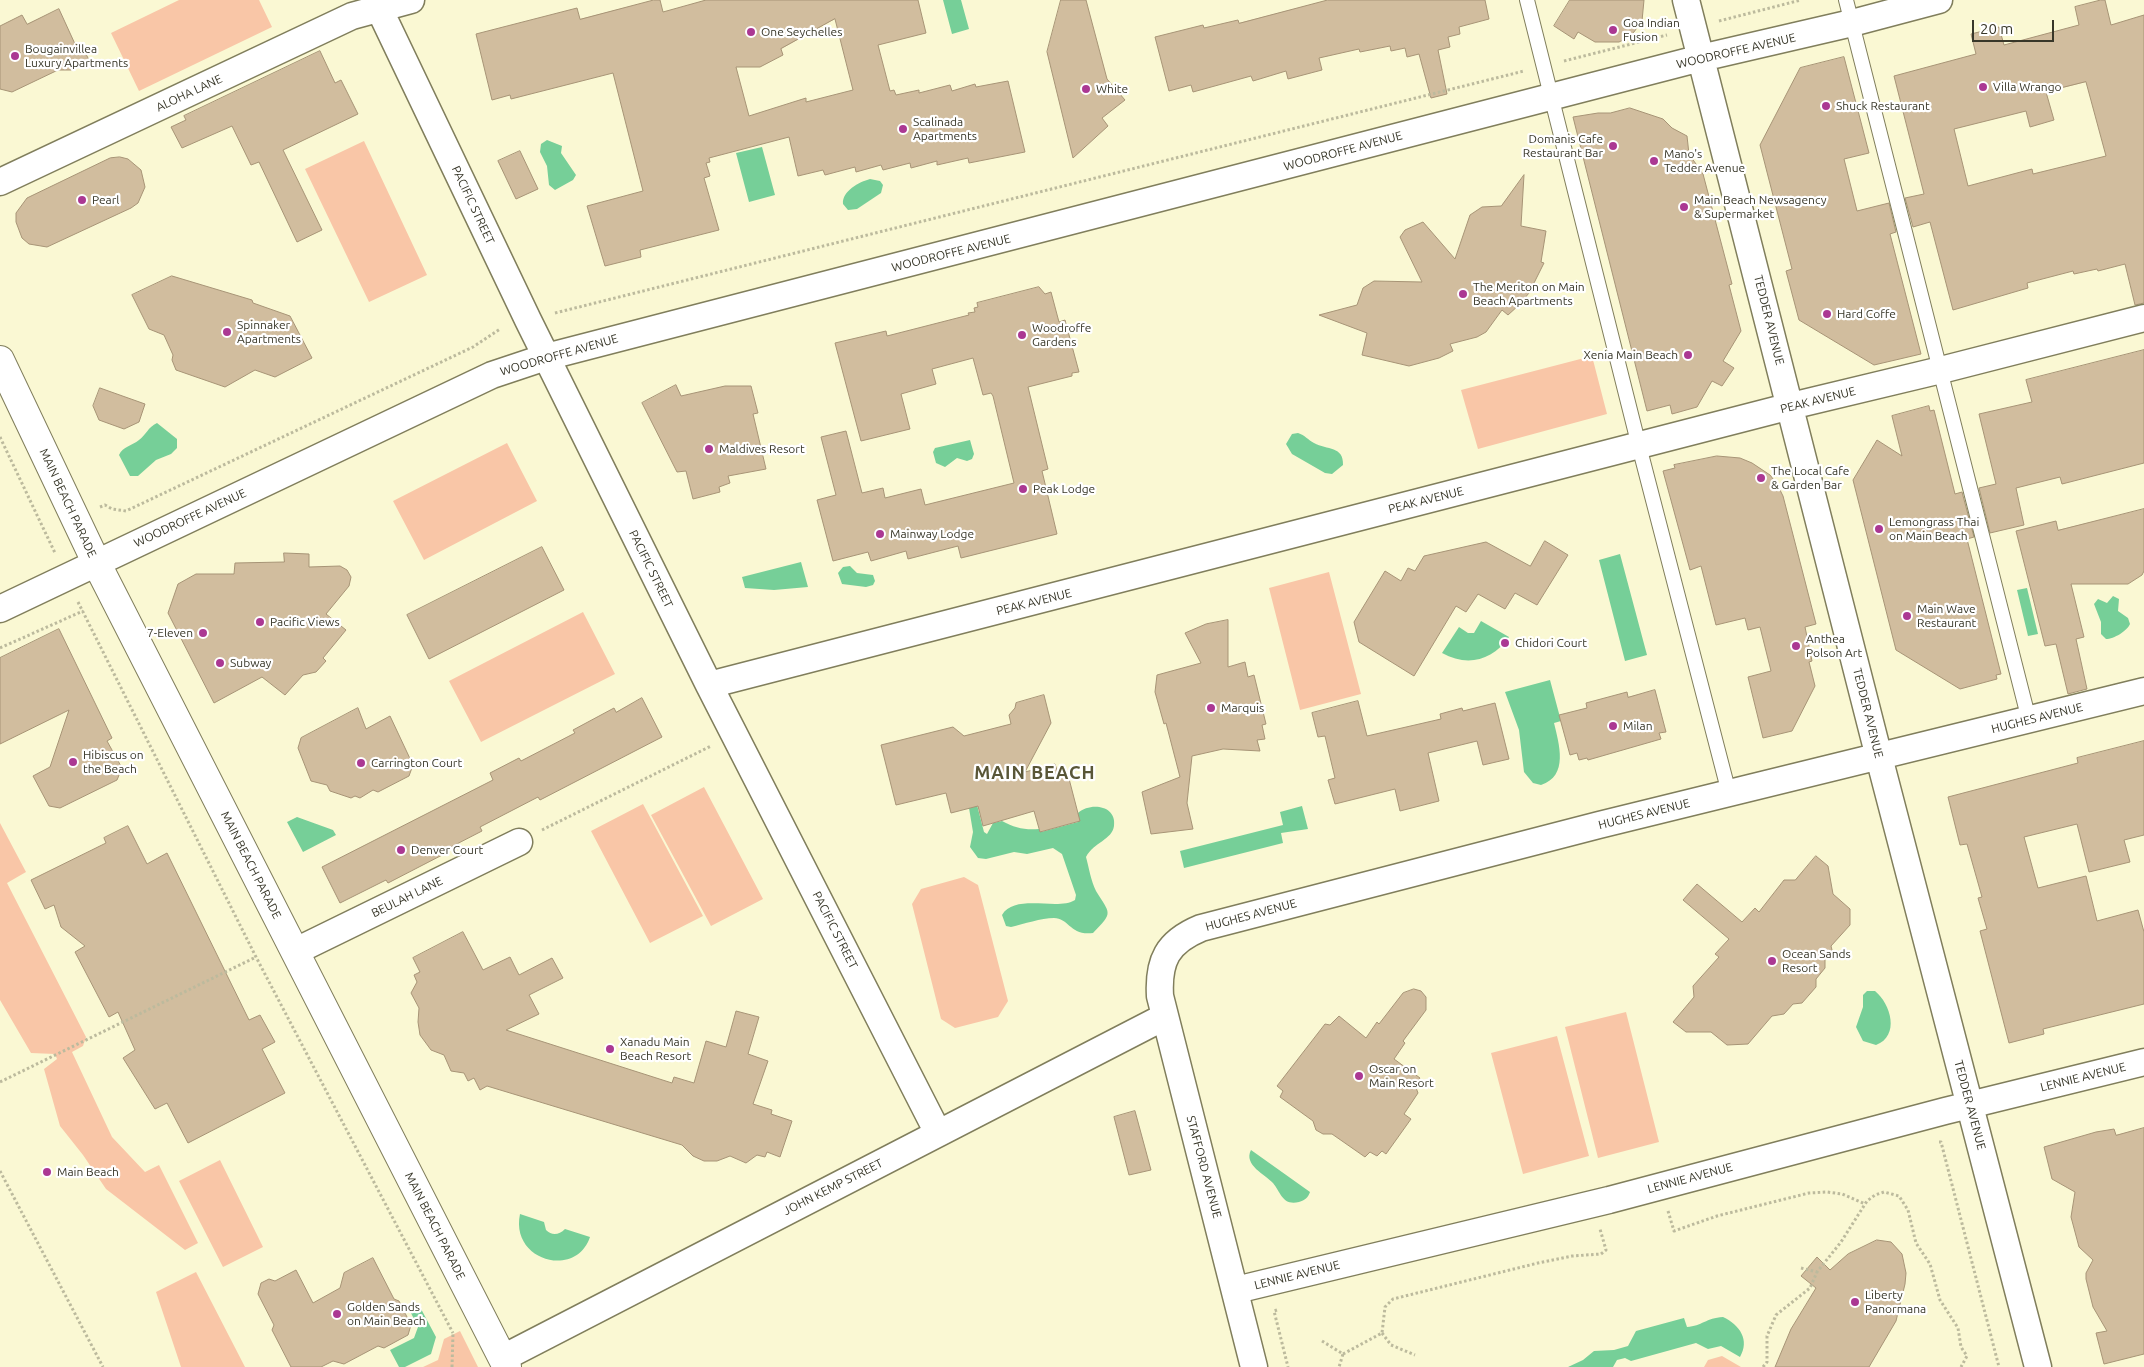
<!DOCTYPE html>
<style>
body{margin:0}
#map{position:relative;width:2144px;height:1367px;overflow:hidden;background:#faf8d3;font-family:Ubuntu,sans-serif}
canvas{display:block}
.scale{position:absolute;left:1972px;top:20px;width:82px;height:22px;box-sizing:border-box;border:2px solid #383729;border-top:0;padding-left:6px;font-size:15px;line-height:18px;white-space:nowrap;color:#383729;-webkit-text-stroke:4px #fff;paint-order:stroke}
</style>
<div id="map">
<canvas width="2144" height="1367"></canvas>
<div class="scale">20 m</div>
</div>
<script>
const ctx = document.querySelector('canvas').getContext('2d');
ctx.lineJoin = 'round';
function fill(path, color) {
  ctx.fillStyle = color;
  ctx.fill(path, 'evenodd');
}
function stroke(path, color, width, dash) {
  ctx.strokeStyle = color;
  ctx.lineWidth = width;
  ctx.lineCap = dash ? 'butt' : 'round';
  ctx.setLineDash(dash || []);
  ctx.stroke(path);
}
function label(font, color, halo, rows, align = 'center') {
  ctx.font = font + ' Ubuntu,sans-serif';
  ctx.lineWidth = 4.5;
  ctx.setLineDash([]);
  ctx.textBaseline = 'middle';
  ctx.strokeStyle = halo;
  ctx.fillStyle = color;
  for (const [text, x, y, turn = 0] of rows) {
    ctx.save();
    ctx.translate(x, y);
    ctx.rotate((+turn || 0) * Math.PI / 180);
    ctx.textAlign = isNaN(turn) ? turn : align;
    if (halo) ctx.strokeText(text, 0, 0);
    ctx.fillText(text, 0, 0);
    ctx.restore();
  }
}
fill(new Path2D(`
 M179,0H259L272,27L139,91L111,33Z
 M364,141L427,275L369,302L305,169Z
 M1592,356L1607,414L1478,449L1461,390Z
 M507,443L537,501L424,560L393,501Z
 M1329,572L1361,694L1300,710L1269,588Z
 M583,612L615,674L481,742L449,681Z
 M704,787L763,899L711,926L651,815Z
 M643,804L703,916L650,943L591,831Z
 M0,823L26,872L7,883L86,1037L83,1046L72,1052L112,1137L145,1172L159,1165L198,1243L185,1250L106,1189L83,1155L60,1126L44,1069L57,1059L55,1054L31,1053L0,1000Z
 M964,877L978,885L1008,1001L998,1017L955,1028L941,1019L912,904L921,889Z
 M1626,1012L1659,1142L1598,1158L1565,1027Z
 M1557,1036L1589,1156L1523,1174L1491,1053Z
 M220,1160L263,1247L223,1267L179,1181Z
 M196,1272L245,1367H181L156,1292Z
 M460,1331L478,1367H423L438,1360L444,1339Z
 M1722,1356L1741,1367H1704L1708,1360Z`), '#f9c6a7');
fill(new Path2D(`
 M943,0H961L969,29L952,34Z
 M547,140L562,146L561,153L576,175L573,180L555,190L549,185L547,166L540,152L541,144Z
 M762,147L775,195L749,202L736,153Z
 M870,179L880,181L883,185L881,193L857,209L848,210L843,204C842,191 859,182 870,179Z
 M157,423L177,439V448L171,454L156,460L138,476H130L119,455C123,446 132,446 139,440C146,435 148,427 157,423Z
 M1298,433C1305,435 1308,440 1314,443C1327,450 1344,446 1343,465L1332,474L1325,473L1292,454L1286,444L1292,434Z
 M970,440L974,454L972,459L967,461L957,458L945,467L936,463L933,452L935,448Z
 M1620,554L1647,655L1625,661L1599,560Z
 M801,562L808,587L774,590L745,588L742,577Z
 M850,566L857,573L873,575L875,581L873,585L866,587L842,584L838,573L843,567Z
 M2027,588L2038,634L2028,636L2017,590Z
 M2113,596L2119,599L2118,611L2128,618L2130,624C2127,631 2114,639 2106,639L2101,634V622L2094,604L2098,599L2107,603Z
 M1481,621L1509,637C1492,661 1467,667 1442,653L1459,627L1468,633H1474Z
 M1550,680L1561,721L1554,723C1559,744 1569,776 1541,785L1533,783L1524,772L1519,730L1505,692Z
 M977,805L984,832L987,834L993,823L1002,821C1015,828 1024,830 1039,829L1041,832L1078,822V813C1090,802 1117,805 1114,826C1112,840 1094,842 1086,857C1089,868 1091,881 1096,891C1110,914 1114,912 1093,933C1070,936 1069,918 1054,918C1041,918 1024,924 1011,927L1006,926L1002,915C1015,893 1058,911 1075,900L1076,895L1062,854L1053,848L1027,854L1014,852L986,859L978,858L970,847L973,832L969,808Z
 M1302,806L1308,829L1281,833L1283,843L1184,868L1180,851L1283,825L1280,812Z
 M297,817L333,830L336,835L303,852L287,822Z
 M1867,991H1875C1891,1004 1900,1036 1876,1045L1863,1041L1856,1027L1863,1007V995Z
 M1251,1150L1310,1192C1308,1198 1305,1200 1299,1202C1283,1206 1281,1193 1273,1183C1266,1175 1243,1165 1251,1150Z
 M520,1214L544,1222L546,1230C552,1236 559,1235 565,1229L590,1237C576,1279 510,1261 520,1214Z
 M420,1307L436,1337L431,1354L405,1367H399L390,1350L414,1338L418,1327L411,1313Z
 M1723,1317C1740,1325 1750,1340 1740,1357L1721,1346L1708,1349L1696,1343L1631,1361L1625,1358L1617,1360L1613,1367H1568L1583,1360L1594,1351L1614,1350L1628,1346L1636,1331L1684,1318L1687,1327C1702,1326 1706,1318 1723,1317Z`), '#76cf98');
const building = new Path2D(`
 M654,0H660L663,12L706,0H918L926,33L878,45L890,91L894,90L896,95L919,90V93L950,85L952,91L975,84L976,87L1008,81L1025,152L969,163L968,158L937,165V161L911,168L910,163L883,170L881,165L856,172L855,167L825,175L823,170L798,176L789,137L709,158L710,162L706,163L710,176L704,178L719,230L640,250L641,257L605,266L587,206L643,191L613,73L511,99L510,95L492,100L476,34L577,8L580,19ZM835,19L853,90L806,102V98L749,116L736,67H760L783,55L781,49Z
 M1061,0H1086L1107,79L1125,100L1102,118L1108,126L1073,158L1047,52Z
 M1328,0H1485L1489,19L1459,27L1460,34L1448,37L1450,47L1438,50L1447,94L1431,98L1419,54L1407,57L1405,48L1391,51L1390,46L1360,52L1359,49L1319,58L1322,70L1288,79L1286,71L1253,81L1251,76L1193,92L1191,85L1169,91L1155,37L1203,25L1204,28L1238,20L1239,23Z
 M1570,0H1644L1642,21L1631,36L1619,42H1595L1578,32L1574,39L1554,26Z
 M2101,0H2105L2111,25L2144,15V303L2135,305L2125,264L2098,271L2097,269L2074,274L2073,271L2027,283L2028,288L1953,310L1930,222L1913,227L1905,198L1924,194L1894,76L1976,54L1971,34L1999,27L2004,45L2079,25L2075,7ZM2086,82L2106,156L2033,174L2032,169L1968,186L1954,129L2026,111L2030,127L2054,120L2046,92Z
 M59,9L75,44L82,46L90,62L73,70H58L12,92L0,89V26L22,15L27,24Z
 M320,51L335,83L341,80L358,114L283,150L322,230L297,242L259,162L251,165L232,126L182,148L171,127L186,120L184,116Z
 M1844,57L1869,153L1844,159L1857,211L1889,203L1896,232L1890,234L1921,354L1874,365L1799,320L1786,271L1792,269L1760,145L1800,68Z
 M1630,108L1663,119L1672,128L1687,136L1689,154L1703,174L1732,284L1729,285L1741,331L1723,361L1734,368L1722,386L1712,381L1697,407L1672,414L1670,405L1647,411L1573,117L1598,113H1610Z
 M520,151L538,189L516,199L498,161Z
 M120,157L128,159L141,170L145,187L138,203L131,208L47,247L29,244L22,238L16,222V213L27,198L110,158Z
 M1524,175L1521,226L1546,231L1541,262L1544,263L1529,293L1519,305L1508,315L1502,310L1486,332L1477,337L1450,344L1453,351L1439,358L1409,366L1362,355L1367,333L1319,315L1357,305L1363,288L1374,281L1422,282L1400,237L1405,230L1423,222L1455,259L1470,215L1482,207L1501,206Z
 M172,276L252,300L253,303L290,316L312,358L275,377L255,370L225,387L176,370L172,360L173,355L164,335L149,329L132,295Z
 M1039,287L1045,294L1051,292L1059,322L1065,320L1079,372L1072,373V376L1028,387L1048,469L1042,471L1057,534L961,558L958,546L908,559L906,551L871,561L868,552L833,561L817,500L836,495L821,437L846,431L862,493L883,488L885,498L921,489L925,505L1014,483L993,396L991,393L983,395L973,358L932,369L936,384L901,394L910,429L861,441L835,343L886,331L887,336L969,315L968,313L975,312L974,308L978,307L977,303Z
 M2144,350V463L2062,484L2060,477L2016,488L2024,525L1990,533L1979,488L1996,484L1979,414L2032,402L2026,380Z
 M676,385L681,396L725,386H751L758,413L753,414L766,469L728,476L730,483L719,487L720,492L693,499L686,471L677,472L642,403Z
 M100,388L145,404L139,422L124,429L99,420L93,406Z
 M1929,406L1930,411L1934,410L1955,494L1962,492L1974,537L1967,539L2001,674L1996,675L1997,679L1960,689L1896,650L1853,480L1877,440L1902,456L1892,416Z
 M1717,456L1740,458L1752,463L1770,475L1777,484L1783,496L1816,624L1805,627L1812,661L1809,662L1815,686L1792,731L1763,738L1748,677L1771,671L1760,627L1748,630L1745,618L1716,625L1701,566L1690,570L1663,471L1675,468L1674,465Z
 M2144,509V571L2142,575L2128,584H2071L2084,637L2076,639L2087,689L2068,694L2056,644L2045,646L2016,531L2056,521L2058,530Z
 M1545,541L1568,555L1537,605L1515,593L1505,609L1478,594L1466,612L1456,606L1414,676L1359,642L1354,622L1385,571L1401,581L1408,568L1415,571L1424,556L1486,542L1530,566Z
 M542,547L564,590L429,659L407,615Z
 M284,553L309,554V567L340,566L347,570L351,577L349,586L326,614L346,630L323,658L326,661L316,672L303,675L285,695L262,677L214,703L168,613L178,584L196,574H234L235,563L284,562Z
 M1228,620V667L1245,662L1248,677L1254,675L1266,724L1262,725L1265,739L1257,740L1260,751L1223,749L1192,756L1187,803L1193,829L1151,834L1142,792L1180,777L1166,723L1164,724L1155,692L1157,675L1201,663L1185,633L1206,624Z
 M59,629L112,738L107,741L122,768L117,780L60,808L49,806L33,776L50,767L69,710L0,744V658Z
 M1655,690L1666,732L1659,733L1661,739L1588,760L1587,758L1579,760L1577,753L1570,755L1559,715L1587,708L1586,703L1627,692L1628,697Z
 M1044,695L1051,723L1025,772L1055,764L1058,773L1067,771L1080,821L1040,832L1034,811L983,826L978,806L951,813L946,793L896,805L881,745L953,727L964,736L1011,724L1009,715L1015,708L1016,703Z
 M642,698L662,737L540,800L538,797L480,827L482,831L447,849L448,852L388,883L386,880L340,903L322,867L493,780L490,773L519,758L521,761L575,733L573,730L614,708L616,712Z
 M1358,701L1367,736L1441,719L1440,714L1462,708L1463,711L1495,703L1509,759L1483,765L1477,741L1428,753L1439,801L1400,811L1395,789L1335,804L1328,780L1335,778L1325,736L1318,737L1312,713Z
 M358,708L366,729L390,716L413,765L409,776L378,792L373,790L360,798L355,796L351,798L330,791L327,785L311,781L298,748L301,738Z
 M2144,741V835L2124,840L2130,862L2089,872L2077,824L2024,837L2038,888L2086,876L2097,921L2138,910L2144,932V1004L2043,1029L2044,1034L2009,1043L1980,931L1987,929L1978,898L1982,897L1967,844L1960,845L1948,797L2078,763L2077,758Z
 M128,826L147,864L167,853L249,1020L260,1015L275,1042L262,1049L285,1093L188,1143L167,1103L155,1109L123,1058L135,1050L118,1012L109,1017L75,952L85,946L61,927L54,905L45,909L31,880L106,843L104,838Z
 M1816,856L1828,866L1833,894L1850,909V925L1831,946L1832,950L1825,958V968L1816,979V987L1802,1003L1793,1004L1784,1014L1772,1016L1748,1044L1727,1045L1711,1032H1686L1673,1022L1694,997L1693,986L1719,957L1715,954L1729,939L1683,900L1697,884L1742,922L1755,908L1759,912L1784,880H1795Z
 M463,932L483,970L510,957L519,975L552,958L563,978L529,995L539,1014L506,1030L672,1083L674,1077L694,1083L706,1041L726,1047L736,1011L759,1017L748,1054L768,1061L753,1104L772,1110L771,1114L792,1121L780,1157L767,1152L765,1157L757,1155L746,1163L730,1156L717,1161H704L693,1156L682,1145L487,1086L480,1090L474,1078L468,1081L464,1073L451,1071L444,1055L431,1050L420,1035L418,1022L419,1008L411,993L417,982L414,975L420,972L413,958Z
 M1414,989L1421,991L1426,997V1010L1403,1041L1405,1043L1394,1059L1420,1078L1415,1085L1418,1093L1404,1114L1411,1119L1386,1154L1382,1151L1377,1156L1370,1152L1365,1157L1332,1134H1323L1316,1130L1313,1121L1280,1097L1283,1091L1277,1086L1325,1024L1330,1025L1339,1016L1366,1038L1377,1022L1379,1024L1403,993Z
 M1135,1111L1151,1170L1129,1175L1114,1117Z
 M2144,1128V1354L2104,1364L2096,1333L2107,1331L2093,1307L2086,1279V1273L2093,1260L2079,1247L2071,1217L2075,1192L2052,1179L2044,1147L2096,1132L2114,1129L2116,1135Z
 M1877,1240L1891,1242L1902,1254L1906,1273L1905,1284L1896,1321L1869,1367H1775L1791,1329L1816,1288L1801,1276L1817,1257L1830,1270L1848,1254Z
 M373,1258L394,1299L399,1301L411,1325L408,1335L384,1348L378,1346L344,1364L333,1361L321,1367H291L272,1330L274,1325L258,1294L261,1283L269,1279L275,1281L296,1270L313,1303L340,1288L344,1273Z`);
fill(building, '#d1bd9e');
stroke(building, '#a79476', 1);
const lane = new Path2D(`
 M1527,0L1639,446L1729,793
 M1846,0L2029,720`);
const street = new Path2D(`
 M375,0L528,320L709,685L938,1133
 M1686,0L1879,757L2038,1367
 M0,182L352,16L411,0
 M0,609L492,375L546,357L1701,58L1852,23L1939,0
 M709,685L1791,406L1941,370L2144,318
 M296,951L519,842
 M1236,1290L1609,1200L1945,1111L2144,1062
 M503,1358L1164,1017
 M1254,1367L1160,996C1158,961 1167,942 1201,928L1599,825L2144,691`);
const secondary = new Path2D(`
 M0,360L96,562L507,1367`);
stroke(lane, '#807e5c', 16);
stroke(street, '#807e5c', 29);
stroke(secondary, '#807e5c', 30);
stroke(new Path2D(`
 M1719,21L1801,0
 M1564,61L1667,35
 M555,313L1524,71
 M0,437L55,553
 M100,507L105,505L112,509L126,511L473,347L500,329
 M78,602L256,957L453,1333
 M0,648L83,611
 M542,830L711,746
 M0,1082L256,957
 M1939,1142H1941L1999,1367
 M0,1171L103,1367
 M1668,1211L1674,1231L1717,1216L1809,1193L1827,1192L1842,1194L1865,1204
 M1801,1268L1817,1272
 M1277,1310L1274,1311L1288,1367
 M1382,1333L1391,1345L1415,1355
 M1322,1341L1343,1354L1339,1367
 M1343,1354L1382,1333L1385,1307L1393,1299L1538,1263L1572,1256L1601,1254L1606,1250L1600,1229
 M452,1367L453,1333
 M1763,1367L1767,1362V1336L1776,1315L1810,1288L1817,1272L1841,1242L1867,1201L1875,1195L1884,1192L1899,1196L1908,1210L1916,1243L1930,1264L1940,1300L1958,1328L1961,1347L1967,1356L1961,1367`), '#bcba9d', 3, [2.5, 2.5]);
stroke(lane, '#fff', 14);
stroke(street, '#fff', 26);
stroke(secondary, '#fff', 28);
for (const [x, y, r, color] of [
 [1613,30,5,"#ab3893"],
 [751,32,5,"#ab3893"],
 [15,56,5,"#ab3893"],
 [1983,87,5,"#ab3893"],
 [1086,89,5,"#ab3893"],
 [1826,106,5,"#ab3893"],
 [903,129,5,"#ab3893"],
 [1613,146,5,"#ab3893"],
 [1654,161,5,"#ab3893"],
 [82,200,5,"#ab3893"],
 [1684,207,5,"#ab3893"],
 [1463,294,5,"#ab3893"],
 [1827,314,5,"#ab3893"],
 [227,332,5,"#ab3893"],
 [1022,335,5,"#ab3893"],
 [1688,355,5,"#ab3893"],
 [709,449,5,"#ab3893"],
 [1761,478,5,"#ab3893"],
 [1023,489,5,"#ab3893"],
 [1879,529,5,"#ab3893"],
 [880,534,5,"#ab3893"],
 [1907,616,5,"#ab3893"],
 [260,622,5,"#ab3893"],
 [203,633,5,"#ab3893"],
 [1505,643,5,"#ab3893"],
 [1796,646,5,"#ab3893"],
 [220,663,5,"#ab3893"],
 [1211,708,5,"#ab3893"],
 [1613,726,5,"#ab3893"],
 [73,762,5,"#ab3893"],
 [361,763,5,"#ab3893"],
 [401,850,5,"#ab3893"],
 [1772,961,5,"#ab3893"],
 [610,1049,5,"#ab3893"],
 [1359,1076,5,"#ab3893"],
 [47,1172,5,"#ab3893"],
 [1855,1302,5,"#ab3893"],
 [337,1314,5,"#ab3893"]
]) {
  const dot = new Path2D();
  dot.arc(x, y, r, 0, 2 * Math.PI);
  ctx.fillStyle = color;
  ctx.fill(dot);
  stroke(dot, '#fff', 2);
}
label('12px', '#383729', '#fff', [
 ["Goa Indian",1623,23],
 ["Fusion",1623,37],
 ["One Seychelles",761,32],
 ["Bougainvillea",25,49],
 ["Luxury Apartments",25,63],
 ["Villa Wrango",1993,87],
 ["White",1096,89],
 ["Shuck Restaurant",1836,106],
 ["Scalinada",913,122],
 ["Apartments",913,136],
 ["Domanis Cafe",1603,139,"right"],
 ["Restaurant Bar",1603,153,"right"],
 ["Mano's",1664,154],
 ["Tedder Avenue",1664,168],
 ["Pearl",92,200],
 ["Main Beach Newsagency",1694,200],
 ["& Supermarket",1694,214],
 ["The Meriton on Main",1473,287],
 ["Beach Apartments",1473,301],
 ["Hard Coffe",1837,314],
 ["Spinnaker",237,325],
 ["Apartments",237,339],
 ["Woodroffe",1032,328],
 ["Gardens",1032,342],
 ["Xenia Main Beach",1678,355,"right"],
 ["Maldives Resort",719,449],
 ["The Local Cafe",1771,471],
 ["& Garden Bar",1771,485],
 ["Peak Lodge",1033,489],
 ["Lemongrass Thai",1889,522],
 ["on Main Beach",1889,536],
 ["Mainway Lodge",890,534],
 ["Main Wave",1917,609],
 ["Restaurant",1917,623],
 ["Pacific Views",270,622],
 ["7-Eleven",193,633,"right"],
 ["Anthea",1806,639],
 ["Polson Art",1806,653],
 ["Chidori Court",1515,643],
 ["Subway",230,663],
 ["Marquis",1221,708],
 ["Milan",1623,726],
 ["Hibiscus on",83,755],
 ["the Beach",83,769],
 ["Carrington Court",371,763],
 ["Denver Court",411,850],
 ["Ocean Sands",1782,954],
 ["Resort",1782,968],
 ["Xanadu Main",620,1042],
 ["Beach Resort",620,1056],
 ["Oscar on",1369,1069],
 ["Main Resort",1369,1083],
 ["Main Beach",57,1172],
 ["Liberty",1865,1295],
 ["Panormana",1865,1309],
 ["Golden Sands",347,1307],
 ["on Main Beach",347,1321]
], 'left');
label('12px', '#383729', '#fff', [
 ["WOODROFFE AVENUE",1736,51,-13],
 ["ALOHA LANE",189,93,-25],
 ["WOODROFFE AVENUE",1343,151,-15],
 ["PACIFIC STREET",473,205,65],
 ["WOODROFFE AVENUE",951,253,-14],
 ["TEDDER AVENUE",1769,320,76],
 ["WOODROFFE AVENUE",559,355,-16],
 ["PEAK AVENUE",1818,400,-14],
 ["PEAK AVENUE",1426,500,-14],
 ["MAIN BEACH PARADE",68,503,65],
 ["WOODROFFE AVENUE",190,518,-25],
 ["PACIFIC STREET",651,569,64],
 ["PEAK AVENUE",1034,602,-14],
 ["TEDDER AVENUE",1868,713,76],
 ["HUGHES AVENUE",2037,718,-14],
 ["HUGHES AVENUE",1644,814,-14],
 ["MAIN BEACH PARADE",251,865,63],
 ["BEULAH LANE",407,897,-26],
 ["HUGHES AVENUE",1251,915,-15],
 ["PACIFIC STREET",835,930,63],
 ["LENNIE AVENUE",2083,1077,-14],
 ["TEDDER AVENUE",1970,1105,75],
 ["STAFFORD AVENUE",1204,1167,75],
 ["LENNIE AVENUE",1690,1178,-15],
 ["JOHN KEMP STREET",833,1187,-27],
 ["MAIN BEACH PARADE",435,1226,63],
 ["LENNIE AVENUE",1297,1275,-14]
]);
ctx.letterSpacing = '1px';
label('bold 18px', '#595637', '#fff', [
 ["MAIN BEACH",1035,773]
]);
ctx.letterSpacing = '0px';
</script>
